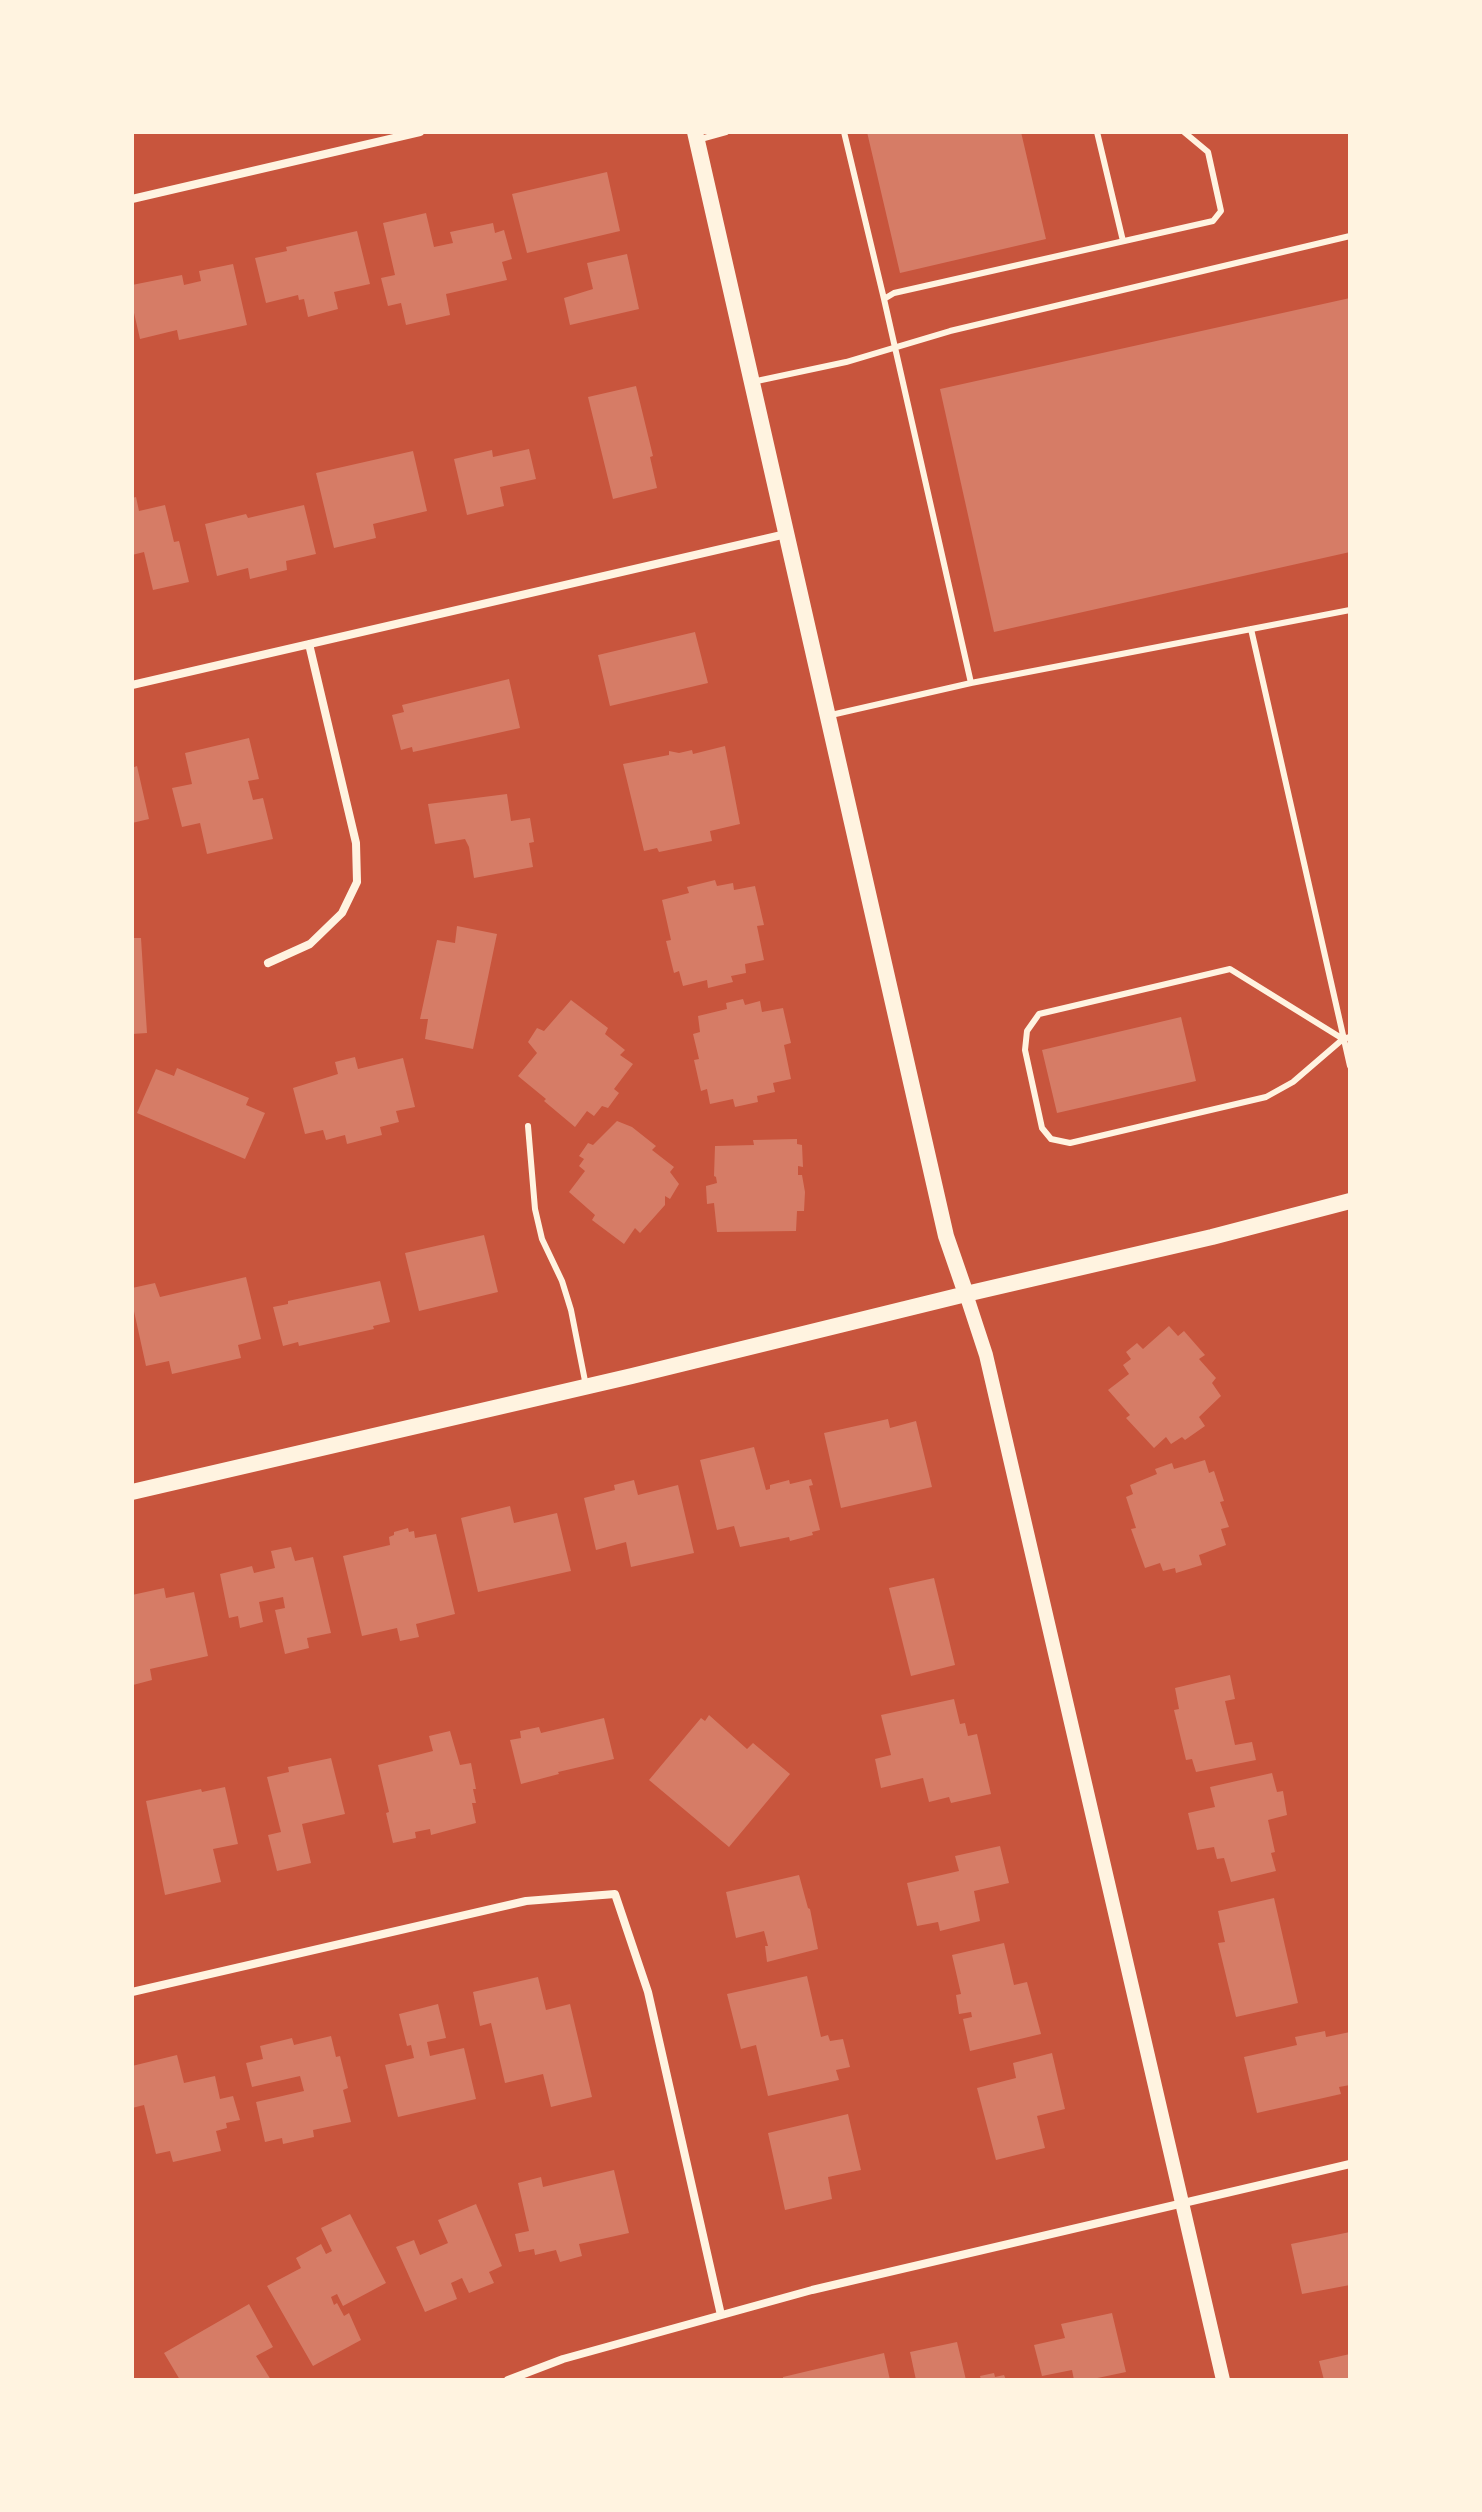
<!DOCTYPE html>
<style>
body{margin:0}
#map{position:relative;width:1482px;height:2512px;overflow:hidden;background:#c8553d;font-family:"Libre Baskerville",serif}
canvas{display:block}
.frame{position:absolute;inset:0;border:134px solid #fff3e0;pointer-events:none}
</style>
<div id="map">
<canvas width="1482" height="2512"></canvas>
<div class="frame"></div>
</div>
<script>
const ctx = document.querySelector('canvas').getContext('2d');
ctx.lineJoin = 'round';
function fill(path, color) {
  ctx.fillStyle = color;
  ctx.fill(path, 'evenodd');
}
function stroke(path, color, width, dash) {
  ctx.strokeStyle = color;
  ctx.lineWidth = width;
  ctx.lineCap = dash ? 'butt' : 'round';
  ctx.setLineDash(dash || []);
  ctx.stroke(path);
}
fill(new Path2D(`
 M867,132H1021L1046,239L900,273Z
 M607,172L620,231L527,253L512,194Z
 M426,213L434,247L453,243L450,232L493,223L495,233L504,230L512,259L502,262L507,280L446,294L450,315L406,325L401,303L388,306L381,278L395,275L383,223Z
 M357,231L370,284L334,292L338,309L308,317L304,299L299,300L298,295L266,303L255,258L287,251L286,247Z
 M627,254L639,309L570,325L564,298L593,289L587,263Z
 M233,264L247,325L179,340L177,330L140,339L132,304V285L182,275L184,285L201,281L199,271Z
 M1350,298V552L994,632L940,389Z
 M636,386L653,456L650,457L657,488L613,499L588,397Z
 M529,449L536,479L500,487L504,506L467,515L454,459L492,450L493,457Z
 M413,451L427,511L373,524L376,538L334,548L316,473Z
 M136,497L139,511L165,505L174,542L179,541L189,582L153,590L144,552L132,555V498Z
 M304,505L316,554L286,561L287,570L250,579L248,568L217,576L205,524L246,514L248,518Z
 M695,632L708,683L610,706L598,655Z
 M509,679L520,728L413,752L412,747L401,750L392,715L404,712L402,705Z
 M249,738L259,779L248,781L253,800L263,798L273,839L207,854L200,823L182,827L172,788L192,784L185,753Z
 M725,746L740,824L710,831L712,841L659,852L657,848L644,851L623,764L669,755V751L679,753L692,750L693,754Z
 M137,766L149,819L132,823V768Z
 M507,794L511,821L530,818L534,842L529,843L533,867L474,878L469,847L465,839L435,844L428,804Z
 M715,880L717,886L733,883L734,890L755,886L764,925L757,926L764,960L745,964L746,973L731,976L733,982L708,988L707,980L683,986L679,971L674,973L666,941L671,940L662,900L689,893L687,887Z
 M457,926L497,934L473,1049L425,1039L428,1019H420L437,940L455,943Z
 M132,938H141L147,1033L132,1034Z
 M743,999L745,1005L760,1001L762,1012L783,1008L791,1043L784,1045L791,1079L773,1083L775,1092L757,1096L758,1102L735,1107L733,1099L710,1104L707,1089L701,1091L694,1060L699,1059L693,1034L700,1032L698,1016L727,1009L726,1003Z
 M571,1000L608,1028L605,1034L625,1050L620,1055L633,1064L614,1089L619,1093L608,1108L602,1106L594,1116L587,1111L575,1127L544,1101L546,1099L518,1076L537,1053L528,1042L537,1028L544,1031Z
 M1181,1017L1196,1081L1057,1113L1042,1050Z
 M355,1057L358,1069L403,1058L415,1107L396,1111L399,1122L380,1127L382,1135L347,1144L345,1135L326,1140L323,1130L305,1134L293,1088L338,1074L335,1062Z
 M177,1068L249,1098L246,1105L265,1113L245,1159L137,1113L156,1069L174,1076Z
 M617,1121L632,1127L656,1146L652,1150L674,1167L670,1172L679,1184L670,1199L665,1196V1205L640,1233L635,1228L624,1244L592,1220L595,1215L569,1192L585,1171L579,1166L584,1159L579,1156L588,1143L593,1145Z
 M797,1139V1144L802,1145L803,1167L798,1166V1175H802L805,1192L804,1211H797L796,1231L717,1232L714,1203L707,1204L706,1186L717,1183L716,1177L714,1176L715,1146L754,1145L753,1140Z
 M484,1235L498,1292L419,1311L405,1253Z
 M246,1277L261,1339L238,1345L241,1358L172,1374L169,1361L146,1366L132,1302V1288L155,1283L160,1297Z
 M380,1281L390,1322L373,1326L374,1329L299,1346L298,1342L283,1346L273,1307L288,1304V1301Z
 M1169,1326L1178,1336L1184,1331L1205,1355L1199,1359L1216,1378L1212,1383L1221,1396L1199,1417L1205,1426L1185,1440L1182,1437L1171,1444L1166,1437L1154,1448L1126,1418L1130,1415L1108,1390L1129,1374L1123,1365L1131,1359L1126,1352L1137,1343L1143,1349Z
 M888,1419L890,1428L916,1421L932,1487L841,1508L824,1433Z
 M754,1447L766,1490L770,1489V1485L789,1480L790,1484L811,1479L813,1485L809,1486L820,1530L812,1532L813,1535L790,1541L789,1537L740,1547L734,1526L717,1530L700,1460Z
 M1205,1460L1209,1473L1214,1471L1224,1501L1220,1502L1229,1527L1221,1529L1226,1545L1199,1555L1202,1565L1176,1573L1175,1568L1163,1571L1160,1563L1145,1568L1131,1529L1136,1528L1126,1497L1133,1494L1130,1485L1157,1474L1155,1469L1172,1463L1174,1469Z
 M634,1480L638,1495L678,1485L694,1553L631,1567L626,1542L596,1550L584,1498L615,1490L614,1485Z
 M510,1506L514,1523L557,1513L571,1571L478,1592L461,1518Z
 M408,1528L409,1532L414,1531L415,1538L436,1534L455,1614L416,1624L419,1637L400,1641L397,1628L362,1636L343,1556L390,1545L389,1537L394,1535V1532Z
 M291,1547L295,1561L313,1557L331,1633L307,1638L309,1648L285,1654L275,1610L285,1608L283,1597L259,1602L263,1622L240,1628L238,1616L229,1618L220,1574L252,1566L254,1573L275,1568L271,1551Z
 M934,1578L955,1665L911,1676L889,1588Z
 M164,1588L166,1598L194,1592L208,1656L150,1669L152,1680L133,1685L132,1595Z
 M1230,1675L1235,1699L1225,1701L1235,1745L1252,1742L1256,1760L1196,1772L1192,1759L1186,1760L1174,1710L1179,1709L1175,1688Z
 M954,1699L960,1724L965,1723L968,1736L977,1734L991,1794L951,1803L949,1797L929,1802L923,1778L881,1788L875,1759L891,1755L881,1715Z
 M709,1715L747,1749L753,1743L790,1774L729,1847L649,1780L701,1718L705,1721Z
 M604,1718L614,1759L558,1772L559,1774L521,1784L510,1740L521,1738L520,1731L539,1727L541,1733Z
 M450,1731L460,1765L471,1763L476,1789H473L476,1803H472L476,1823L431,1835L430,1829L415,1832L416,1838L393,1843L386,1813L389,1812L378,1765L433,1751L429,1736Z
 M331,1758L345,1814L302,1824L311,1863L277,1871L268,1835L281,1832L267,1777L289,1772L288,1767Z
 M1272,1773L1277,1792L1283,1791L1287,1815L1268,1820L1275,1852L1271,1853L1276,1871L1231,1882L1224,1858L1217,1859L1214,1847L1197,1850L1188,1813L1215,1807L1210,1787Z
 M225,1787L238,1844L213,1849L221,1882L165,1895L146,1801L201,1789L202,1792Z
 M1000,1846L1009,1883L974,1891L980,1921L940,1931L938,1922L917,1926L907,1883L959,1871L955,1856Z
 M799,1875L808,1908L810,1909L818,1949L767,1962L765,1946H768L764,1931L736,1938L726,1892Z
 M1274,1898L1298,2003L1236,2017L1218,1943L1225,1942L1218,1911Z
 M1004,1943L1014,1985L1027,1982L1041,2034L970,2051L963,2019L972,2017L971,2012L959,2014L956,1995L961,1994L952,1955Z
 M807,1976L821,2037L828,2035L830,2041L843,2039L850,2067L836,2070L839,2080L768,2096L756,2045L741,2049L727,1994Z
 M538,1977L546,2010L570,2004L592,2097L551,2107L543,2074L505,2083L491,2023L480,2026L473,1992Z
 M438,2004L446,2038L427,2042L430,2056L464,2048L476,2099L398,2117L385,2065L414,2058L411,2045L407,2046L399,2014Z
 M1325,2031L1326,2037L1350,2032V2085L1339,2087L1341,2094L1257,2113L1244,2057L1297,2045L1295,2037Z
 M331,2036L336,2057L340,2056L348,2088L343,2090L351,2122L313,2130L314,2137L283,2144L282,2138L265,2142L256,2102L304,2091L300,2076L252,2087L246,2063L263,2059L260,2046L292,2038L294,2045Z
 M1052,2053L1065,2109L1037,2116L1045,2148L996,2160L977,2088L1016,2078L1013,2063Z
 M177,2055L184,2083L215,2076L220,2099L233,2096L240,2120L226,2123L227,2128L216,2131L221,2151L173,2162L170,2151L156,2154L144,2105L132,2108V2066Z
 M848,2114L861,2170L828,2177L832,2199L785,2210L768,2133Z
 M614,2170L629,2233L579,2244L582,2256L560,2262L556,2250L535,2255L534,2249L519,2252L515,2234L529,2231L518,2183L541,2177L543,2187Z
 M476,2204L502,2266L489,2272L494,2283L469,2293L462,2278L451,2283L457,2299L425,2312L396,2247L414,2240L420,2255L448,2243L438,2220Z
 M350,2214L386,2283L343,2306L337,2294L331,2297L334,2305L337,2303L344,2316L349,2313L361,2340L313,2366L267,2286L301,2268L296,2258L321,2244L326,2254L332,2251L321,2228Z
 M1350,2232V2285L1302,2294L1291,2244Z
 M249,2304L273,2347L256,2356L271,2380H180L164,2353Z
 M1112,2313L1126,2372L1088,2380H1074L1072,2370L1042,2376L1034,2345L1065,2338L1061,2324Z
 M957,2342L966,2380H916L910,2352Z
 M884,2353L890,2380H783V2377Z
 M1350,2354V2380H1324L1319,2361Z
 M994,2373L995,2377L1004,2375L1006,2380H981L980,2376Z`), '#d67c66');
stroke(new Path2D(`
 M844,132L884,299
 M1097,132L1123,241
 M697,140L726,132
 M752,382L846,362L950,331L1350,236
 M1251,629L1350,1066
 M971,683L1350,610
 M831,715L971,683L884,299L894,293L1213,221L1221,211L1208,152L1184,132
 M1343,1039L1293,1082L1266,1097L1070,1143L1051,1139L1042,1128L1025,1050L1027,1031L1039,1014L1230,969L1343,1039L1350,1037
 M528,1126L535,1209L542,1239L562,1281L571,1310L586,1386`), '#fff3e0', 6);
stroke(new Path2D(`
 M132,199L420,132
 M132,685L786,534
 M268,963L310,944L342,913L357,882L356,843L309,644
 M132,1992L526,1901L615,1894L648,1992L721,2315
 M508,2380L563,2359L812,2290L1350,2164`), '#fff3e0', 8);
stroke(new Path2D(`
 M966,1294L986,1355L1223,2380`), '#fff3e0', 14);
stroke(new Path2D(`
 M695,132L946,1236L966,1294
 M132,1492L632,1376L966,1294L1212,1237L1350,1201`), '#fff3e0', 16);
</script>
